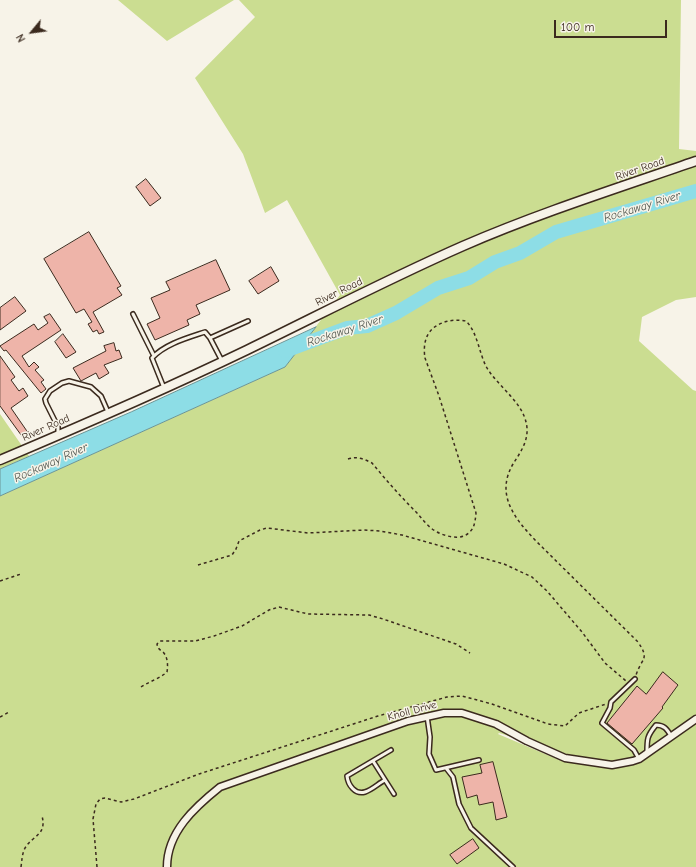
<!DOCTYPE html>
<style>
body{margin:0}
#map{position:relative;width:696px;height:867px;overflow:hidden;background:#f7f3e8;font-family:"Comic Neue",sans-serif}
canvas{display:block}
.north{position:absolute;left:12px;top:12px;width:40px;height:40px;-webkit-text-stroke:3px #f7f3e8;paint-order:stroke;rotate:241deg;font-size:11px;font-weight:700;line-height:16px;text-align:center;color:#3b2a1e}
.north::after{content:'';display:block;margin:auto;width:14px;height:18px;background:#3b2a1e;clip-path:polygon(50% 0,100% 100%,50% 72%,0 100%)}
.scale{position:absolute;left:554px;top:20px;width:113px;height:18px;box-sizing:border-box;border:2px solid #3b2a1e;border-top:0;padding-left:5px;font-size:12px;line-height:14px;white-space:nowrap;color:#3b2a1e;-webkit-text-stroke:3px #f7f3e8;paint-order:stroke}
</style>
<div id="map">
<canvas width="696" height="867"></canvas>
<div class="north">N</div>
<div class="scale">100 m</div>
</div>
<script>
const ctx = document.querySelector('canvas').getContext('2d');
ctx.lineJoin = 'round';
function fill(path, color) {
  ctx.fillStyle = color;
  ctx.fill(path, 'evenodd');
}
function stroke(path, color, width, dash) {
  ctx.strokeStyle = color;
  ctx.lineWidth = width;
  ctx.lineCap = dash ? 'butt' : 'round';
  ctx.setLineDash(dash || []);
  ctx.stroke(path);
}
function label(font, color, halo, rows, align = 'center') {
  ctx.font = font + ' "Comic Neue",sans-serif';
  ctx.lineWidth = 3;
  ctx.setLineDash([]);
  ctx.textBaseline = 'middle';
  ctx.strokeStyle = halo;
  ctx.fillStyle = color;
  for (const [text, x, y, turn = 0] of rows) {
    ctx.save();
    ctx.translate(x, y);
    ctx.rotate((+turn || 0) * Math.PI / 180);
    ctx.textAlign = isNaN(turn) ? turn : align;
    if (halo) ctx.strokeText(text, 0, 0);
    ctx.fillText(text, 0, 0);
    ctx.restore();
  }
}
fill(new Path2D(`
 M118,0H234L167,41Z
 M239,0H681L679,149L696,151V297L676,300L642,317L639,341L693,390L696,391V867H0V496L285,367L340,295L287,200L265,213L243,154L195,78L255,17ZM498,734L499,733L596,763L564,762Z
 M0,414L29,456L0,469Z`), '#cbdd91');
const water = new Path2D(`
 M316,327L285,367L0,496V469L131,412Z`);
fill(water, '#8ddde6');
stroke(water, '#6c9596', 1);
stroke(new Path2D(`
 M285,351L347,328L367,326L396,313L438,288L469,278L495,262L520,253L556,232L696,191`), '#8ddde6', 14);
const building = new Path2D(`
 M146,179L161,198L150,206L136,187Z
 M89,232L121,286L117,288L122,295L93,312L104,332L99,334L97,330L93,332L88,324L92,322L84,309L76,313L44,259Z
 M216,260L230,290L196,305L200,314L187,320L189,325L155,340L147,324L160,318L151,298L170,290L166,282Z
 M271,267L279,281L258,294L249,281Z
 M15,297L26,311L0,330V308Z
 M50,314L61,330L22,356L29,367L34,362L39,367L35,370L44,380L41,382L46,389L41,393L6,350L4,351L0,346L34,324L38,330L48,323L44,317Z
 M63,334L76,352L66,358L55,342Z
 M114,343L116,351L119,350L122,358L104,365L109,373L99,379L96,373L81,381L73,368L106,351L104,346Z
 M0,356L15,377L11,380L19,391L23,388L28,396L11,408L31,437L24,439L0,406Z
 M663,672L678,685L662,707L663,708L632,744L607,723L637,686L646,694Z
 M493,762L507,817L496,820L493,802L479,805L477,795L467,798L462,777L482,773L480,765Z
 M473,839L479,848L457,864L450,855Z`);
fill(building, '#eeb4a9');
stroke(building, '#3b2a1e', 1);
const service = new Path2D(`
 M133,314L154,356
 M210,338L248,321
 M164,388L152,358C165,344 187,338 205,332L210,338L222,361
 M58,435V427L46,403L45,399L50,391L62,383L69,381L91,387L101,396L108,412
 M635,679L611,702L610,708L602,723L634,750L639,759
 M427,716L430,737L429,754L436,770L479,760
 M647,752C647,739 647,736 656,725C664,725 667,729 671,736
 M373,761L394,794
 M446,768L453,777L459,804L471,828L513,867
 M385,780C379,783 372,790 365,792C355,795 348,785 347,776L391,750`);
const minor = new Path2D(`
 M167,867C167,832 195,807 220,787L408,721L444,713H462L496,724L527,741L565,758L612,765L633,761L639,759L696,719`);
const tertiary = new Path2D(`
 M0,460C83,425 166,389 247,350C319,315 390,278 463,246C539,213 618,188 696,161`);
stroke(service, '#3b2a1e', 6);
stroke(minor, '#3b2a1e', 9);
stroke(tertiary, '#3b2a1e', 11);
stroke(new Path2D(`
 M348,459C357,456 364,459 372,463C386,480 401,497 417,513C423,520 429,528 437,532C445,536 456,539 464,536C474,531 475,524 476,513L439,396L425,358C424,352 424,345 426,339C431,323 451,318 466,321C478,333 479,354 487,368C499,388 525,403 527,428C528,442 520,453 513,464C495,495 515,519 536,541L638,642C650,660 642,657 636,675
 M198,565L232,555L236,549L239,541L260,530L267,528L308,533L364,530L380,531L402,535L504,564L532,577L547,591L582,632L605,663L626,681
 M0,581L21,574
 M141,687C150,681 159,679 167,672C168,666 168,657 163,652C159,649 158,649 157,644L160,641H195L214,636L242,626L269,610L279,607L308,614L369,615L383,619L456,644L470,653
 M0,717L9,712
 M21,867C22,860 22,854 25,848C33,835 47,835 42,816
 M97,867L93,819L96,804L100,799L105,798L121,802L134,799L199,774L378,716L447,697L462,696L492,704L548,724L565,726L579,713L606,704`), '#3b2a1e', 1.5, [3, 3]);
stroke(service, '#f7f3e8', 3);
stroke(minor, '#f7f3e8', 6);
stroke(tertiary, '#f7f3e8', 8);
label('11px', '#3b2a1e', '#f7f3e8', [
 ["River Road",640,169,-19],
 ["River Road",339,292,-26],
 ["River Road",46,428,-24],
 ["Knoll Drive",412,711,-15]
]);
label('italic 12px', '#505750', '#f7f3e8', [
 ["Rockaway River",642,207,-17],
 ["Rockaway River",345,331,-18],
 ["Rockaway River",51,463,-24]
]);
</script>
